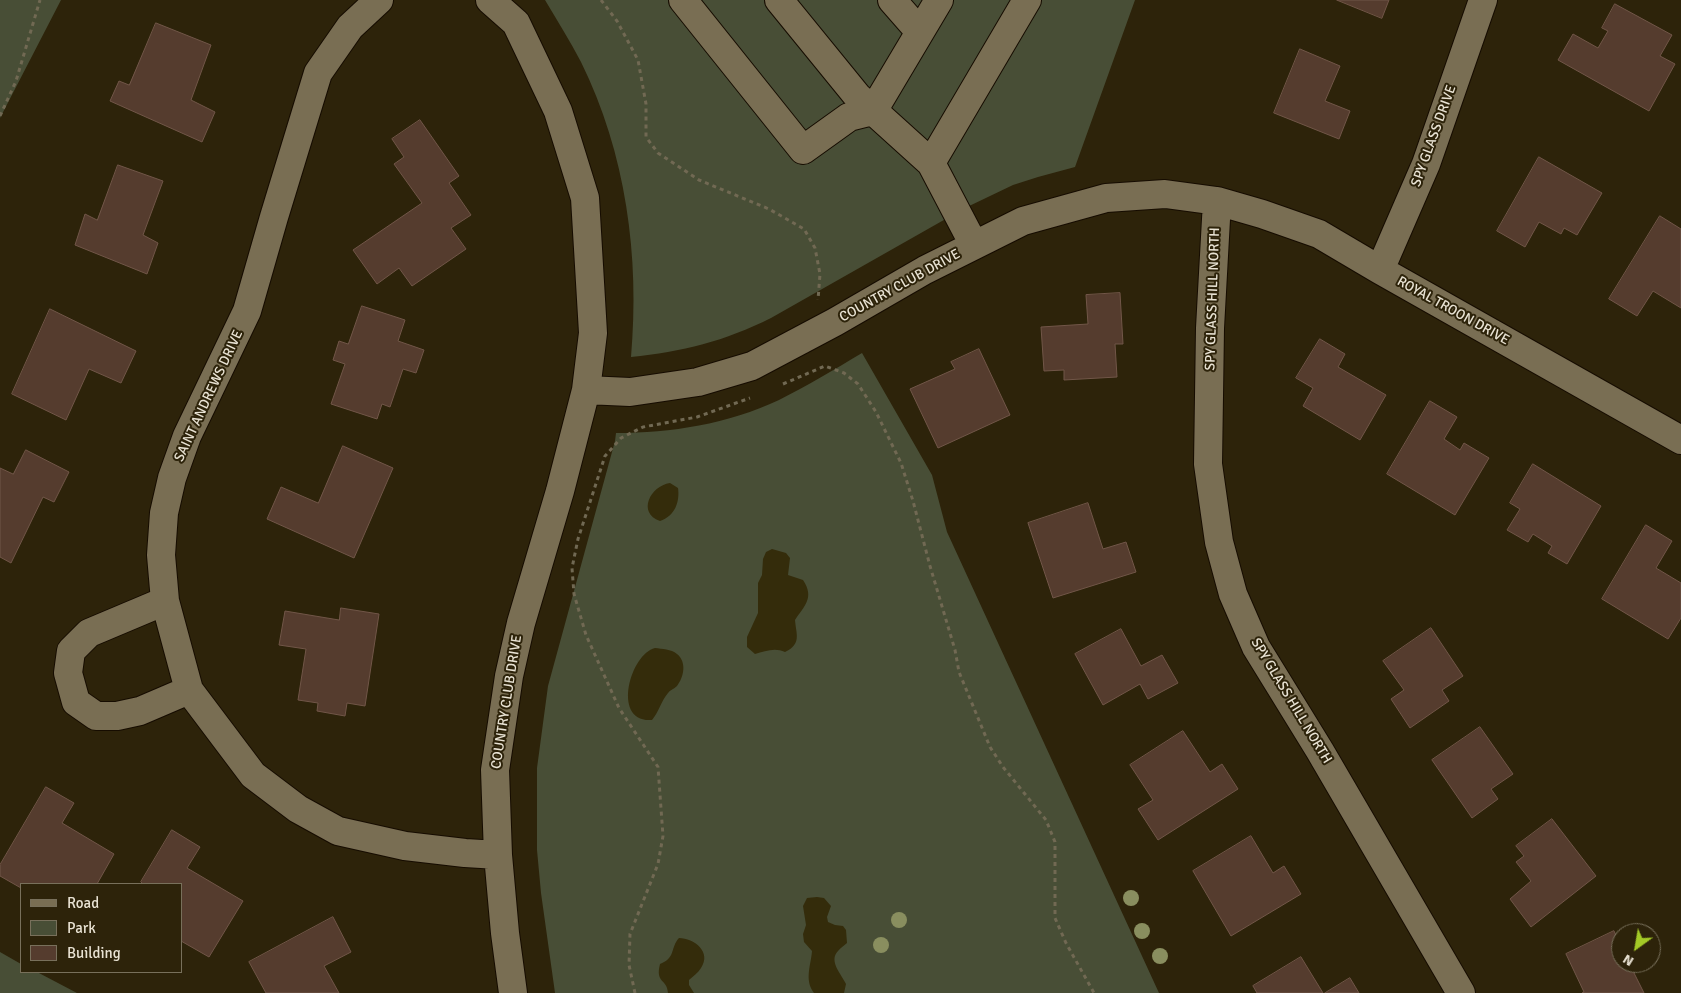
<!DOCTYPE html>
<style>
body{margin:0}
#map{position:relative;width:1681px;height:993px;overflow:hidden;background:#2d230a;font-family:Signika,sans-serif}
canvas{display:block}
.legend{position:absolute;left:20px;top:883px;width:162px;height:90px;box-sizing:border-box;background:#2d230a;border:1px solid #78705b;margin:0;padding:6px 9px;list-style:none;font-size:15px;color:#e9e3d4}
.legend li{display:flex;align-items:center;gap:10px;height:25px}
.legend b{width:25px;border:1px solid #78705b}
.north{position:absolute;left:1611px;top:923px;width:50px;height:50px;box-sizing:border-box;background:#2d230a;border:1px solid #78705b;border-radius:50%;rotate:212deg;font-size:14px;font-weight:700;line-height:20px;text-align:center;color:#e9e3d4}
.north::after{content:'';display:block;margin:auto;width:18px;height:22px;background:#a3c926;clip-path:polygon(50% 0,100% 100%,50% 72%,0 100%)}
</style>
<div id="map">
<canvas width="1681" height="993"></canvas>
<ul class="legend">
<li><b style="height:6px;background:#796e53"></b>Road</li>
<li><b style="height:14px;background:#484e36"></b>Park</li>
<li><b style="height:14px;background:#553c2e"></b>Building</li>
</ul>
<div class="north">N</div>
</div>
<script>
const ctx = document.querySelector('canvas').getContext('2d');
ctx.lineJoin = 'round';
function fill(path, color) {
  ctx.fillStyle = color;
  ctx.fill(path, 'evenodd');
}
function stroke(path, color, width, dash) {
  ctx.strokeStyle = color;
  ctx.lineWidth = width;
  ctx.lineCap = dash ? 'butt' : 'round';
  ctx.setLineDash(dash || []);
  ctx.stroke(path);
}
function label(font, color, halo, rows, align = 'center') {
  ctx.font = font + ' Signika,sans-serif';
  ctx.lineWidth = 4;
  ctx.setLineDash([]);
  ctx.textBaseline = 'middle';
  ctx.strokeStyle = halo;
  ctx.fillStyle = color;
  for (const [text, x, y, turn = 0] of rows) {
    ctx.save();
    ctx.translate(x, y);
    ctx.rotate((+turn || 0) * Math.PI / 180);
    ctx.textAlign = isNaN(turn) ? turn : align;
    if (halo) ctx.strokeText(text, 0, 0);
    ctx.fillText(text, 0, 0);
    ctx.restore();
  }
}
fill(new Path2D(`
 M0,0H61L0,118Z
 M545,0H1135L1075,167L1038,177L1013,185L965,208L771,318C725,341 682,352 631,357C640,257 626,153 581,62C570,41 557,20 545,0Z
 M862,353L932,475L947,532L1159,993H555L541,893L537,850V768L548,686L615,441L616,433C671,433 728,424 779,400C807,386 835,369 862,353Z
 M0,952L21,964V972H37L77,993H0Z`), '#484e36');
fill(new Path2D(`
 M670,483L678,488C680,502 675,516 660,521C637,513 650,486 670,483Z
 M772,549L786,553L790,558L788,575L803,580C815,598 804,606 795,620C796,634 802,644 785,652C775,647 765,651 755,654L747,647V637L758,613V583L762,575L763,559L766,552Z
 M655,648C662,649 671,649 677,654C687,662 684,677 677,686C674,689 670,690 668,693C661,701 659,712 652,720C611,723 630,654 655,648Z
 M817,897L824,898L831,906L827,917L828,922L835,925L843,926L846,930L847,943C844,946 840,948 838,951C828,961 842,975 846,984L844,993H814C804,980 811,965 812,951L804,942L803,934L806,925L803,906L807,898Z
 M679,938C694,938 712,952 701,968C698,973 693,976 689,980V985L694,993H668C667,978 655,984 660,964C676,958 670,948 679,938Z`), '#342c0b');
const building = new Path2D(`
 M1337,0H1389L1382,18Z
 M1615,4L1672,35L1660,56L1675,64L1649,111L1558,60L1573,34L1598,48L1608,31L1602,28Z
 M156,23L211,45L191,100L215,112L202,142L110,101L119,81L129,85Z
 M1300,49L1340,66L1325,101L1350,111L1339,139L1274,113Z
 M420,120L459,176L449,183L471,215L451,228L466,249L412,286L399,268L377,284L353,250L422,203L394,164L404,157L392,139Z
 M1539,157L1602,193L1577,235L1564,228L1561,234L1539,222L1525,247L1497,231Z
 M118,165L163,181L143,235L158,243L147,274L75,245L85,214L97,220Z
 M1660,216L1681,229V308L1653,291L1637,316L1609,299Z
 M1120,293L1123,344H1115L1117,377L1064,380V370L1044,371L1041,327L1088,324L1086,295Z
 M362,306L405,320L398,341L424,350L416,373L403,369L390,407L382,404L377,419L331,404L345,364L333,360L339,341L348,344Z
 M50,309L136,351L121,383L89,369L66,420L12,394Z
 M1320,339L1345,354L1338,367L1386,395L1360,440L1303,406L1313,388L1296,378Z
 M979,349L1010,415L938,448L910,389L955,369L951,362Z
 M1430,401L1457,417L1444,439L1460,450L1464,443L1489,458L1455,515L1387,474Z
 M343,446L393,468L354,558L267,519L281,487L318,503Z
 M26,450L69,472L54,502L43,497L11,563L0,557V468L13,474Z
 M1533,464L1601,506L1567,564L1548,553L1552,546L1533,534L1528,542L1507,530L1520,509L1510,503Z
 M1088,503L1103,549L1126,542L1136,572L1053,598L1028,523Z
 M1646,525L1672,541L1656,568L1681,583V618L1668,639L1602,599Z
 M341,608L379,614L365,706L347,703L345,716L317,711L318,703L298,700L306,649L279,645L285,611L339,620Z
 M1431,628L1463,676L1442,690L1449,701L1410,728L1391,699L1404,690L1383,661Z
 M1121,629L1141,666L1162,655L1178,683L1148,699L1140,684L1103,705L1075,654Z
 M1480,727L1513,774L1491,789L1498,799L1472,818L1432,760Z
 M1183,731L1210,772L1222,764L1238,789L1158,840L1138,809L1153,800L1130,765Z
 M46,787L74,803L62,823L114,854L97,884H21V888L0,876V865Z
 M1552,819L1596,876L1531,927L1510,899L1531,881L1516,862L1524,856L1516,846Z
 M172,830L200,847L187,868L243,901L209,957L181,941V884H143L141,882Z
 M1251,836L1273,873L1284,866L1301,894L1231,936L1193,871Z
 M333,917L351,952L324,966L339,993H266L249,962Z
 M1614,931L1621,946V963H1629L1644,993H1582L1584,992L1566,954Z
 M1301,957L1323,993H1257L1253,986Z
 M1350,978L1359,993H1325Z`);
fill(building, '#553c2e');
stroke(building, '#715648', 1);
const minor = new Path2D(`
 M379,0L350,27L318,73L274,217L247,311L187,436L172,478L164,513L161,555L165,601L189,690L253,775L298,809L338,831L405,846L465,853L498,855
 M490,0L516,23L558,111L585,198L593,333L586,390L560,491L521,623L509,676L495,770L498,855L505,933L513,993
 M683,0L803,150L849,117L873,111L939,0
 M779,0L858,97L931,163L974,245
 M892,0L920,32
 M931,163L1027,0
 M1217,201L1210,328L1208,464L1219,542L1233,594L1256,647L1320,751L1461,993
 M1380,270L1426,164L1483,0
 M586,390L630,392L698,382L752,366L835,322L925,270L1023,221L1106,198L1165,194L1217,201L1262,214L1319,234L1380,270L1681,440
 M165,601L89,633L71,651L68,673L76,702L96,716H117L140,711L189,690`);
stroke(minor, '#160c00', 30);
stroke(new Path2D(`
 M601,0L617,21L638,60L646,104V137L658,153L699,180L769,209L804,229L815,248L820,274L818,300
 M0,116L16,81L40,0
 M783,384L825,366L844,373L858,384L876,412L901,463L913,501L930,566L955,650L959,672L990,747L1003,767L1046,820L1055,842V918L1066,943L1094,993
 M635,993L629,965L630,934L658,864L663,836L658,767L619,708L586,635L574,594L572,568L578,539L605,456L621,438L643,427L697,417L750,398`), '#716953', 3, [4, 4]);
stroke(minor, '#796e53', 28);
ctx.fillStyle = '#898e5f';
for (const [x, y] of [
 [1131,898],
 [899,920],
 [1142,931],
 [881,945],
 [1160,956]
]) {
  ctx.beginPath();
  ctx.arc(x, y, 8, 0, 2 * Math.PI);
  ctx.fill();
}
label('14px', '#e9e3d4', '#2d230a', [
 ["SPY GLASS DRIVE",1434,136,-70],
 ["COUNTRY CLUB DRIVE",900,286,-29],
 ["SPY GLASS HILL NORTH",1213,299,-88],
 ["ROYAL TROON DRIVE",1453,311,29],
 ["SAINT ANDREWS DRIVE",209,396,-65],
 ["SPY GLASS HILL NORTH",1291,701,59],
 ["COUNTRY CLUB DRIVE",507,702,-81]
]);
</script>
